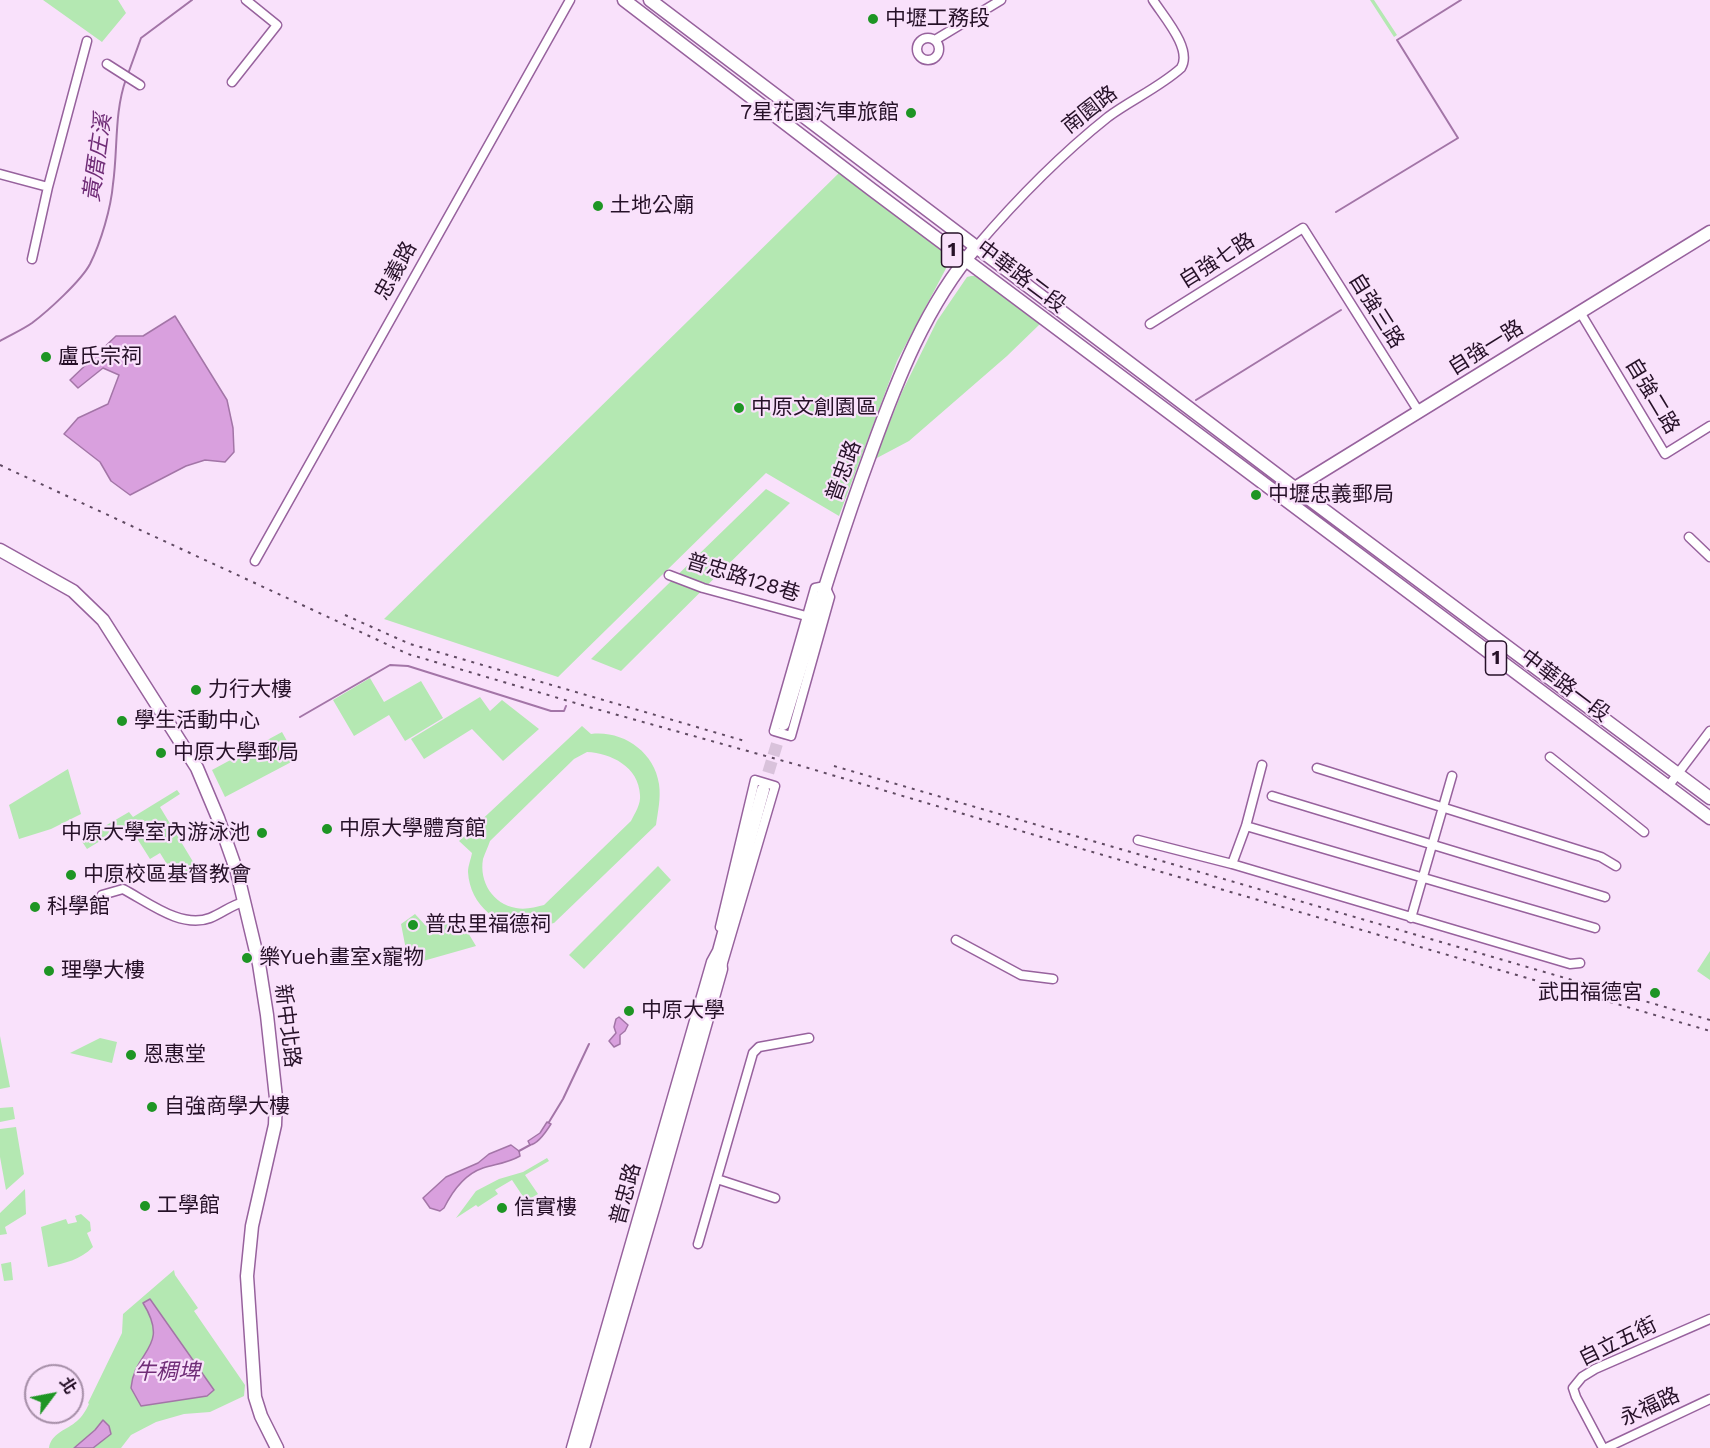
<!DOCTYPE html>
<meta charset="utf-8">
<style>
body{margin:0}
#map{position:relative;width:1710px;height:1448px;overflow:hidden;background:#f9e1fb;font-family:"Work Sans","Noto Sans TC",sans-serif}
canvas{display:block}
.north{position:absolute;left:24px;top:1364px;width:60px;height:60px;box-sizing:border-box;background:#f9e1fb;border:2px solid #a58ea7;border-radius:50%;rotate:58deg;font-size:16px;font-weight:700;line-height:24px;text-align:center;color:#261128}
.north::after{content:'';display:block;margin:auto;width:21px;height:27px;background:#1e9524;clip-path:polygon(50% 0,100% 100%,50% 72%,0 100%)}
</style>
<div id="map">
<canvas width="1710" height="1448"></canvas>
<div class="north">北</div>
</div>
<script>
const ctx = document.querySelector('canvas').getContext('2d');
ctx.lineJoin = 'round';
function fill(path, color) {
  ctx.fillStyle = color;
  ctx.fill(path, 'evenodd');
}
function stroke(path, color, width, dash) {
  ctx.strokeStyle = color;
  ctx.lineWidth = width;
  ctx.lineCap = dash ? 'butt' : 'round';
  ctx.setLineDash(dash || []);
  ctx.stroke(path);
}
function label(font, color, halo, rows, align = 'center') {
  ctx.font = font + ' "Work Sans","Noto Sans TC",sans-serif';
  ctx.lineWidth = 4.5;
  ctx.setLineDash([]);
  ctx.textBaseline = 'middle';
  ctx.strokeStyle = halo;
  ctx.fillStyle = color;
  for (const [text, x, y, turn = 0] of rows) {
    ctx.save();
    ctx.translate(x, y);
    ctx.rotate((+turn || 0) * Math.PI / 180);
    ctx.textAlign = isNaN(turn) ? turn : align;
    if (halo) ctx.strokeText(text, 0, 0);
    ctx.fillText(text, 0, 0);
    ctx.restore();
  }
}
fill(new Path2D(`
 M43,0H118L126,13L102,42Z
 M1370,0H1374L1397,35L1394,37Z
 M841,171L949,255L951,259L897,361L839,516L766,473L558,677L384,619Z
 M971,276H975L1040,324L1007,356L909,441L875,459L902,392L937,321L967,277Z
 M766,489L790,503L621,671L591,659Z
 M370,678L384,702L421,681L443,718L405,741L389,715L354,736L333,700Z
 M480,697L490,711L502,700L539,729L503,761L472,729L424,759L411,739Z
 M582,726L591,734C622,730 654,751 659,784C661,798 658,811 656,825L554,923C549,924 542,927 536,928C501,930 470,907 468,872C468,866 471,859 472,853L459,841ZM587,752C611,753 639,767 640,795C641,804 635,813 631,821L544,905C535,907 526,910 516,908C493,904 479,882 483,859C485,853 488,847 490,841L574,759Z
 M282,732L297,759L225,797L212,770Z
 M68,769L81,814L51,829L19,839L9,805Z
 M177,790L180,794L160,807L198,870L178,882L160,853L150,859L128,824L87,849L81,840L129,812L133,817Z
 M658,866L671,880L584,969L569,955Z
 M415,914L426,926L458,916L476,946L409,965L401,924Z
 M1710,951V980L1697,971Z
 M0,1036L10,1087L0,1089Z
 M100,1038L117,1042L112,1063L70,1053Z
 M13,1107L15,1119L0,1122V1108Z
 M16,1127L24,1174L6,1190L0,1157V1129Z
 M547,1158L549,1161L525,1175L538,1194L526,1201L512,1180L495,1190L498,1194L478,1207L476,1205L456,1218L476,1191L499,1179L523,1172Z
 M25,1189L26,1214L5,1227L7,1234L0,1235V1213Z
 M81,1214L90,1222L91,1231L87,1233L93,1247C80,1260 65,1263 48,1267L41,1227L66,1219L68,1224L77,1222L75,1216Z
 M11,1262L13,1280L4,1281L1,1264Z
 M174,1270L175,1275L198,1308L194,1311L245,1385L244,1396L210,1412L184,1414L156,1422L131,1435L121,1448H49C51,1433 67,1430 77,1421C82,1417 86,1410 89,1404L88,1403L122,1333L123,1314Z`), '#b4e8b2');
const water = new Path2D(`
 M175,316L227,400L233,428L234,452L225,462L205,460L186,466L130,495L111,481L100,462L64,434L78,418L108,404L119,375L103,368L78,388L70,380L116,336H143Z
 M619,1017L628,1025L625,1031L620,1035V1044L614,1047L609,1041L616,1033L614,1027L616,1019Z
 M547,1122L551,1124C546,1132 538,1144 530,1145L528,1141L540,1133Z
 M511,1145L519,1151L520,1156C508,1163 496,1164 483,1168C465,1174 452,1192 444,1208L440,1211L430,1208L423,1198L446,1177L478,1163L489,1154Z
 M150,1299L214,1390L207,1396L141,1406L131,1388C134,1350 171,1348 143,1303Z
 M103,1420L109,1426L111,1434L93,1448H74L95,1430Z`);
fill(water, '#d9a0de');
stroke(water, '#a375a7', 1.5);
stroke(new Path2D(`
 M128,74L141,38L192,0
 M1336,212L1458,138L1397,40L1461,0
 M0,341C10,335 22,330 32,323C48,311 81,281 90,264C101,242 111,208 113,184C118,149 114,113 126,79
 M1196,400L1341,310
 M300,717L390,665L408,666L551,711H564L566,706
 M549,1122L563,1099L589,1044
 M519,1151L530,1145`), '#a375a7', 2);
stroke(new Path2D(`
 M763,790L783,724`), '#d9c2db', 12, [12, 6]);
const street = new Path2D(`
 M917 49a11 11 0 1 1 22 0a11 11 0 1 1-22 0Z
 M935,40L1001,0
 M107,64L140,85
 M232,82L277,25L246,0
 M0,174L48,187
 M976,247C1017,199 1059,156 1108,117C1131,100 1160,87 1181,68C1193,49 1163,16 1153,0
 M32,259L48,187L87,41
 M1580,312L1665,454L1710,426
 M1150,324L1303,228L1419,412
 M1689,537L1710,557
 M255,561L570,0
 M669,575L703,588L806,616
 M825,586L830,597L791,736L774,731L815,588Z
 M1550,757L1644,832
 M1317,768L1601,857L1616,866
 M1667,788L1710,731
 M1272,796L1605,897
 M1246,826L1595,928
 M1138,840L1232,864L1570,964L1580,963
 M1232,864L1246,826L1262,765
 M102,895L123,889C148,902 181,929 210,918C223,913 231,905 244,902
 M1411,918L1452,776
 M720,927L755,780L775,786L722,966
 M956,940L1021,975L1053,979
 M717,1179L775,1198
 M698,1244L753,1053L759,1047L809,1038
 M1603,1448L1576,1397L1573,1388L1582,1377L1595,1369L1710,1319
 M1606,1448L1710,1399`);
const secondary = new Path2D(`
 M1282,496L1710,232
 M0,550L73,591L103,620L197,768L218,818L237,872L259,964L267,1015L276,1098L275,1125L252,1226L247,1276L255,1397L261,1416L277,1448
 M783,724C811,633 838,541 871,452C897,380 926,305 976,247
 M573,1448L713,962L719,951L763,790
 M583,1448L655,1202L721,969L719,951`);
const primary = new Path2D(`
 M624,0L871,189L1710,818
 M650,0L1296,489L1710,798`);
stroke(street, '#97629d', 11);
stroke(secondary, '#97629d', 15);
stroke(primary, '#97629d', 15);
stroke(street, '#fff', 8);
stroke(secondary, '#fff', 12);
stroke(primary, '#fff', 12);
stroke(new Path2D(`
 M0,465L408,654L589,707L798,765L1065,844L1710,1031
 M345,615L410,644L745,741
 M834,766L1710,1020`), '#604a62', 2, [3, 6]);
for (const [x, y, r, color] of [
 [873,19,6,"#1e9524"],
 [911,113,6,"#1e9524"],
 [598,206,6,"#1e9524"],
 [46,357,6,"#1e9524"],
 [739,408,6,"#1e9524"],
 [1256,495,6,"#1e9524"],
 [196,690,6,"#1e9524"],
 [122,721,6,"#1e9524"],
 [161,753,6,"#1e9524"],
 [327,829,6,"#1e9524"],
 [262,833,6,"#1e9524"],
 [71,875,6,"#1e9524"],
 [35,907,6,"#1e9524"],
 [413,925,6,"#1e9524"],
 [247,958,6,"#1e9524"],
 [49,971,6,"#1e9524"],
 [1655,993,6,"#1e9524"],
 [629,1011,6,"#1e9524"],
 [131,1055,6,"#1e9524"],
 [152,1107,6,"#1e9524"],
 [145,1206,6,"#1e9524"],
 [502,1208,6,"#1e9524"]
]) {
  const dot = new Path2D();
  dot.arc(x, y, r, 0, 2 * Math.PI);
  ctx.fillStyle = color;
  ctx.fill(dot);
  stroke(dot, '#f9e1fb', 2);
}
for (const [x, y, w] of [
 [952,250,21],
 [1496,658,21]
]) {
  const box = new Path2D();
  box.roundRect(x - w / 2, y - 17, w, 34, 4.5);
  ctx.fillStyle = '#f9e1fb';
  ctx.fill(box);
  stroke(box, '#261128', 1.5);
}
label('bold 20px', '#261128', null, [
 ["1",952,250],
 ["1",1496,658]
]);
label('21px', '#261128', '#f9e1fb', [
 ["中壢工務段",885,19],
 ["7星花園汽車旅館",899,113,"right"],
 ["土地公廟",610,206],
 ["盧氏宗祠",58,357],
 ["中原文創園區",751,408],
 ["中壢忠義郵局",1268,495],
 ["力行大樓",208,690],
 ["學生活動中心",134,721],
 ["中原大學郵局",173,753],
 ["中原大學體育館",339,829],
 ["中原大學室內游泳池",250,833,"right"],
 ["中原校區基督教會",83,875],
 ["科學館",47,907],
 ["普忠里福德祠",425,925],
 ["樂Yueh畫室x寵物",259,958],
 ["理學大樓",61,971],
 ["武田福德宮",1643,993,"right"],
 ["中原大學",641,1011],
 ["恩惠堂",143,1055],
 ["自強商學大樓",164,1107],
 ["工學館",157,1206],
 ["信實樓",514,1208]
], 'left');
label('21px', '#261128', '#f9e1fb', [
 ["南園路",1090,110,-38],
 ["自強七路",1217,261,-32],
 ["忠義路",396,271,-61],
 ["中華路二段",1021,277,37],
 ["自強三路",1376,311,58],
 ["自強一路",1486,348,-32],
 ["自強二路",1652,396,59],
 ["普忠路",844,471,-70],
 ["普忠路128巷",743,578,17],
 ["中華路一段",1565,686,37],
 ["新中北路",287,1026,83],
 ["普忠路",626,1194,-75],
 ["自立五街",1618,1342,-26],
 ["永福路",1650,1407,-25]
]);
label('italic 22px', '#702d77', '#f9e1fb', [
 ["黃厝庄溪",98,158,-82],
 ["牛稠埤",167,1373]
]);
</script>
